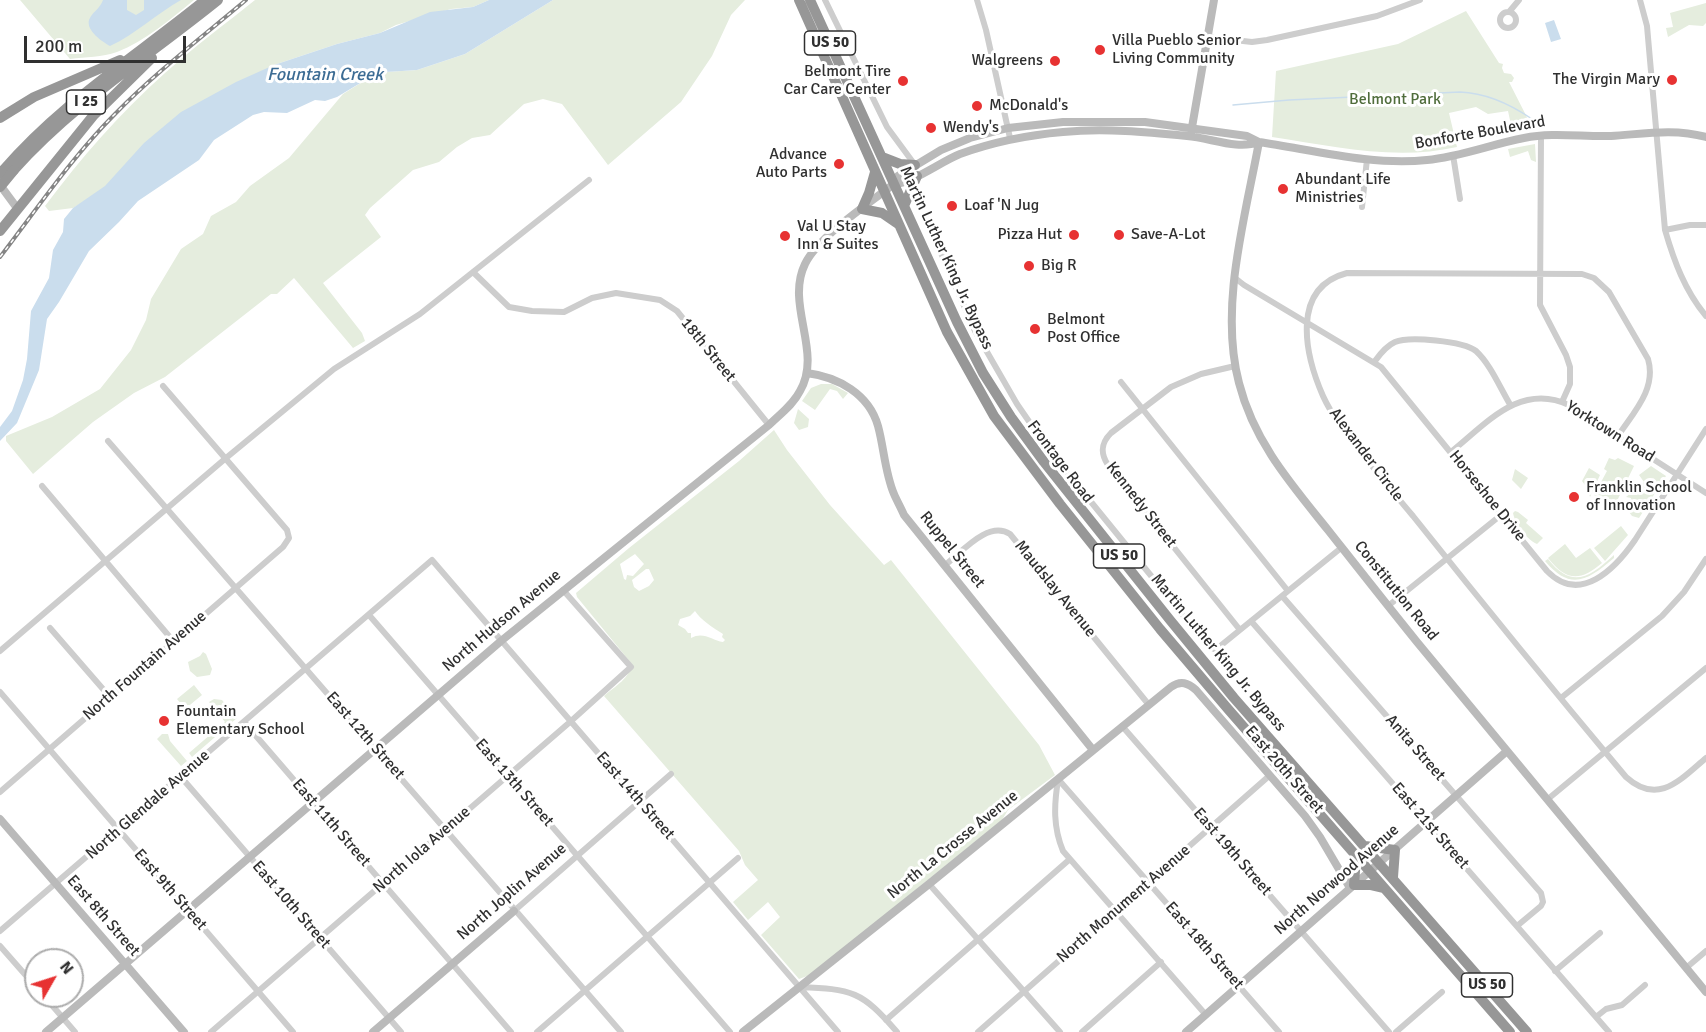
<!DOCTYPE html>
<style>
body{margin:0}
#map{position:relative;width:1706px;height:1032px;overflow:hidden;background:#fff;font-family:Signika,sans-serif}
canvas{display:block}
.north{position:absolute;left:24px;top:948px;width:60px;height:60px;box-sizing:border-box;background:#fff;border:2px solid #acacac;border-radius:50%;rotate:51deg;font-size:16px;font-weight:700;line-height:24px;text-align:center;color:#303030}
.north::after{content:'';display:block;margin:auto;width:21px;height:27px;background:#e73232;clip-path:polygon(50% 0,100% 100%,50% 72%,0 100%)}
.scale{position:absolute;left:24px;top:36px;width:162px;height:27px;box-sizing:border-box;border:3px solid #303030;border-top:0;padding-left:8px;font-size:18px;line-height:21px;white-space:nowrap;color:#303030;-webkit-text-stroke:4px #fff;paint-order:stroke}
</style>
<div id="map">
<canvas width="1706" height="1032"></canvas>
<div class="north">N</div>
<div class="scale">200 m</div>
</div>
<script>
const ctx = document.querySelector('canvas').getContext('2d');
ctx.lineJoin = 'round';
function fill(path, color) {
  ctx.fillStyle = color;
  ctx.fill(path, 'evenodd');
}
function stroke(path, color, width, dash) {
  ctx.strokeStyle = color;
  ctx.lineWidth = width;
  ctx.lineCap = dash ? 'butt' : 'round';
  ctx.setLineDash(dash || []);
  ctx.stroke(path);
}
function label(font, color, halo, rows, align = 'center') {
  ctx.font = font + ' Signika,sans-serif';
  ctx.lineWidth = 6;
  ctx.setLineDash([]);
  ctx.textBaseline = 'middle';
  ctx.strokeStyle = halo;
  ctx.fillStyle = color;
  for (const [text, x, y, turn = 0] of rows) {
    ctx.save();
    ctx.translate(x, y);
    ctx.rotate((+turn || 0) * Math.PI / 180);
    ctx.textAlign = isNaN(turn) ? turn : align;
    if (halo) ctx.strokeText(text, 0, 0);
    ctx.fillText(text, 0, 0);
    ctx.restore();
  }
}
fill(new Path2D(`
 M20,0H194C171,19 145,41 117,52C102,57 86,57 70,59Z
 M255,0H489L473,7L451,9L396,25L380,33L337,44L274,65L92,197L73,208L49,211L45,206C81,158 120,113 165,73C194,47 225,24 255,0Z
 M553,0H745L731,15L712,56L681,102L608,165L562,104L543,99L524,104L490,135L472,138L457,147L439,162L413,170L370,208L365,215L381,237L323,283L362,333L365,341L353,348L294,278L277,294H271L165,377L134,393L93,422L33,474L6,441V436L52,417L100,389L131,350L146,320L151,299L181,249L203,234L211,216L236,202L250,186L289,158L343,94L367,79L386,72L417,70L465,54Z
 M1706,3V23L1703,26L1689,25L1668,37L1666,28L1673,27L1670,13Z
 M1466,11L1499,63L1503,64L1502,68L1504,73L1511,74L1514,78L1512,82H1509L1533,129L1496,137V129L1511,125L1508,111L1488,114L1476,107L1449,113L1457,147C1395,161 1333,146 1272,137L1276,71L1398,44Z
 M1535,144L1536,162L1531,160L1528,151L1510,157L1508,149Z
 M821,384H832L848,393L843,399L837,391L830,389L815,410L802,401L811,388Z
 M798,409L809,419L808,427L799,430L794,423Z
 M774,430L787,450L830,505L884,565L891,560L1039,745L1055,775L1008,810L1002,820L810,975L799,979L761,935L780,917L768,902L748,920L733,902L758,880L745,865L739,851L604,696C614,687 632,677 631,663L577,597L576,593L629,548L739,461ZM635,554L644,564L633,576L627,575L626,580L624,579L620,564ZM646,569H649L654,580L649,586L639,591L634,587L632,580ZM695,611C700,619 713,628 723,634L722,637L725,640L723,642C712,640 703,631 691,638V633H688L685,629L678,625L680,619L690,616Z
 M1609,458L1615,460L1618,458L1634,466L1615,505L1594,495L1607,471L1604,469Z
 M1651,466L1666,476L1639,518L1632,516L1629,512L1631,498L1626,497L1644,482L1639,475Z
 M1589,468L1600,475L1590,497L1588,489L1582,481Z
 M1515,469L1528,478L1521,489L1512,480Z
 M1515,511L1518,512L1528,520L1526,523L1543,538L1537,544C1526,539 1515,524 1513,513Z
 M1621,526L1628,535L1605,561L1594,548Z
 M1565,544L1576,558L1590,548L1602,563C1580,582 1566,581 1548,558Z
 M1614,555V558C1588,580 1571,592 1545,561L1548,559C1572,590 1590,577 1614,555Z
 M203,652L206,654L212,669L210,675L197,677L190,671L188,662L200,656Z
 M194,685L202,695L185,709L177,699Z
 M214,699L222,700L237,718L192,757L189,753L225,722L209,702Z
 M162,734H168L170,741L187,761L181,766L157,739Z`), '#e5edde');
fill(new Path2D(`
 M103,0H127V10L136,15L144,10V0H181C156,14 136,34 110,46C103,42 86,31 89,20C92,12 100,9 103,0Z
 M489,0H553L465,54L417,70L386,72L367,79L337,97L325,101L315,100L287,113L264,112L253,115L214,140L199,160L138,201L119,222L89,251L59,302L47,319L39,370L17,423L0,441V427L12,411L23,380L27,359L31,311L49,278L53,250L63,232L64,219L73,208L105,186L144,143L181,112L236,82L274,65L337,44L380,33L430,12L473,7Z
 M1554,20L1561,39L1551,42L1545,23Z`), '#cadded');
stroke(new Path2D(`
 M1233,105L1289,100L1460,92C1487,93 1510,104 1532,119`), '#cadded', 1.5);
stroke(new Path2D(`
 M825,0L887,127L915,165
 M977,0L986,30L1010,138
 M1640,0L1647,26L1665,230C1674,261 1685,291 1706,316
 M1500 20a8 8 0 1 1 16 0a8 8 0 1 1-16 0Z
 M1509,12L1519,0
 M1207,37L1252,42L1267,40L1377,16L1420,0
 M1541,135L1540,305L1566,355L1570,367V384L1562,402
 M1453,155L1460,199
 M1362,207L1367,159
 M1665,230L1690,225H1706
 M938,246L975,331L1017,404L1048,449L1209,647L1214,649L1219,647L1341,548
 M473,272L509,307L532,311L564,312L592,298L616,293L660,300L677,311L769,425
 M1235,278L1244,285L1381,367L1547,571C1580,605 1615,569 1635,540L1706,429
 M1375,361C1380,354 1386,346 1395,342C1409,336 1463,341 1476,351C1491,365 1500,388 1511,406
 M1235,366L1201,374L1171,387L1111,433C1101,443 1100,453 1108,465L1240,630
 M1121,382L1288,591
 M1618,436C1633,413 1657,389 1648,359L1609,292L1594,278L1582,274L1347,273C1290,288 1305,355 1323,396C1333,418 1349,437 1364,456C1380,476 1396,496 1413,516C1483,604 1554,691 1626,777C1658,806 1680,780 1706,758
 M108,441L621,1032
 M1451,452C1486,424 1520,382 1569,405L1706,493
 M42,486L174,642
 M945,565C962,552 988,520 1010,534L1149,705
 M1282,596L1541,893L1543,902L1541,906L1517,926
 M1388,606L1501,515
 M369,615L730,1032
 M1251,621L1609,1032
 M50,628L109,696
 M0,651L226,458L334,369L420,314L589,180
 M0,692L293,1032
 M1561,698L1662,616L1684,592L1706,559
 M244,722L511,1032
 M1122,726L1389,1032
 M181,777L401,1032
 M1058,779L1279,1032
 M1058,780C1054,805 1053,827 1063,851L1206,1015
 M0,792L283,547L289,538L287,530L163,386
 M1548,799L1706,668
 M929,884L1060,1032
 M514,911L671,774
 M0,931L432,560L838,1032
 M0,946L36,987
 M1686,968L1706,951
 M1555,971L1600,933
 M799,987C852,989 862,991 897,1032
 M44,996L75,1032
 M1596,1017L1606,1009L1622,1005L1645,985
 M886,1020L1070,859
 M211,1032L570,722L631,667L563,590
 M537,1032L738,858
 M978,1032L1269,776
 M1082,1032L1161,962
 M1396,1032L1442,992`), '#cdcdcd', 6);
stroke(new Path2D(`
 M1191,133L1214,0
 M1259,142C1245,218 1219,307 1239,383C1254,442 1291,484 1328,530C1358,568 1387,605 1417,642C1514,759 1610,875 1706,992
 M894,184C909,185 942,161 960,154C993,142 1028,135 1063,132C1104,128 1147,132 1187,136C1211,138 1237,150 1259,142
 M0,185L17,208
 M807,373C838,377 869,394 878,426C884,448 885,473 894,494C897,501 901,508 904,515L1093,750
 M0,819L184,1032
 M46,1032L501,641L769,425C780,414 793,405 800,391C823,352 785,305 805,264C818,237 869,203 894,184L898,176L941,150L970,138L1008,128L1063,122H1145L1247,136L1259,142C1313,150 1372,166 1427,160C1460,157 1492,144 1524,138C1553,132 1582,137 1611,136C1643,134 1674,128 1706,137
 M373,1032L514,911
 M743,1032L929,884L1171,687C1181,680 1188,683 1196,690L1305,816L1320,837L1350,888
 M1186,1032L1507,751`), '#bababa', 8);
stroke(new Path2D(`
 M799,0L947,332L994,416L1060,504L1160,629L1228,709L1510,1032
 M810,0L957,322L983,373L1011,417L1044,462L1170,620L1234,698L1527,1032
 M0,118L34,97L120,60
 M882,157L900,164L915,165
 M14,170C73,104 150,55 218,0
 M875,172L869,193L862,209L882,213L898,224
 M0,174C59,104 135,57 205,0
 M904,206L917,176
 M0,231L93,116L152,58
 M1365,846L1395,850L1393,877
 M1356,857L1354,885H1370L1383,888`), '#979797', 10);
const rail = new Path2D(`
 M0,257C37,209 72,157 115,114C155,73 202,37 246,0`);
stroke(rail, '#858585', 4);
stroke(rail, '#fff', 1.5, [4.5]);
stroke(new Path2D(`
 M0,187L14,170`), '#979797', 10);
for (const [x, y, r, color] of [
 [1100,50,6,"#e73232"],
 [1055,61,6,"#e73232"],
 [1672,80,6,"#e73232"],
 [903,81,6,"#e73232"],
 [977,106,6,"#e73232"],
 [931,128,6,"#e73232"],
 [839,164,6,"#e73232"],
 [1283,189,6,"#e73232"],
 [952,206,6,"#e73232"],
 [1074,235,6,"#e73232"],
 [1119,235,6,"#e73232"],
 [785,236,6,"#e73232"],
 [1029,266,6,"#e73232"],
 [1035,329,6,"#e73232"],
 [1574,497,6,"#e73232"],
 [164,721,6,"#e73232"]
]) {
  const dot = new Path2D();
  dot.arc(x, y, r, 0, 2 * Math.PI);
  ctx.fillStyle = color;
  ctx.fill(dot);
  stroke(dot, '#fff', 2);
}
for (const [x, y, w] of [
 [830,43,51],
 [86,102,39],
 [1119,556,51],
 [1487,985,51]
]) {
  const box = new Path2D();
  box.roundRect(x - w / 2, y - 12, w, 24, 4.5);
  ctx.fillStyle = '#fff';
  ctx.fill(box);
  stroke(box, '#303030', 1.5);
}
label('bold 15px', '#303030', null, [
 ["US 50",830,43],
 ["I 25",86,102],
 ["US 50",1119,556],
 ["US 50",1487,985]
]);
label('16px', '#303030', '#fff', [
 ["Villa Pueblo Senior",1112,41],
 ["Living Community",1112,59],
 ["Walgreens",1043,61,"right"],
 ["Belmont Tire",891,72,"right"],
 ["Car Care Center",891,90,"right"],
 ["The Virgin Mary",1660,80,"right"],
 ["McDonald's",989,106],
 ["Wendy's",943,128],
 ["Advance",827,155,"right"],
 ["Auto Parts",827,173,"right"],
 ["Abundant Life",1295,180],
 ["Ministries",1295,198],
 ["Loaf 'N Jug",964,206],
 ["Val U Stay",797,227],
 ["Inn & Suites",797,245],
 ["Pizza Hut",1062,235,"right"],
 ["Save-A-Lot",1131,235],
 ["Big R",1041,266],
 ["Belmont",1047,320],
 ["Post Office",1047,338],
 ["Franklin School",1586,488],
 ["of Innovation",1586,506],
 ["Fountain",176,712],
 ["Elementary School",176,730]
], 'left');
label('16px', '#506d3c', '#fff', [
 ["Belmont Park",1395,100]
]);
label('16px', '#303030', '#fff', [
 ["Bonforte Boulevard",1480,133,-10],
 ["Martin Luther King Jr. Bypass",946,258,65],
 ["18th Street",708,350,51],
 ["Yorktown Road",1610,432,32],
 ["Alexander Circle",1366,455,53],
 ["Frontage Road",1060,462,53],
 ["Horseshoe Drive",1487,496,51],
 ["Kennedy Street",1141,505,52],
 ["Ruppel Street",952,550,51],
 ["Maudslay Avenue",1055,589,51],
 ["Constitution Road",1396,591,51],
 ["North Hudson Avenue",502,621,-40],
 ["Martin Luther King Jr. Bypass",1218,653,50],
 ["North Fountain Avenue",145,666,-41],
 ["East 12th Street",365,736,49],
 ["Anita Street",1415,748,49],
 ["East 20th Street",1284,770,49],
 ["East 13th Street",514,783,49],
 ["East 14th Street",635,796,49],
 ["North Glendale Avenue",148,805,-41],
 ["East 11th Street",331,823,49],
 ["East 21st Street",1430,826,49],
 ["North La Crosse Avenue",953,845,-39],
 ["North Iola Avenue",422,850,-41],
 ["East 19th Street",1232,852,49],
 ["North Norwood Avenue",1337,880,-41],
 ["East 9th Street",170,890,49],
 ["North Joplin Avenue",512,892,-41],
 ["North Monument Avenue",1124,904,-41],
 ["East 10th Street",291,905,49],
 ["East 8th Street",103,916,49],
 ["East 18th Street",1204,946,49]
]);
label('italic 18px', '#3c6c94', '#fff', [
 ["Fountain Creek",325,75]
]);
</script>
